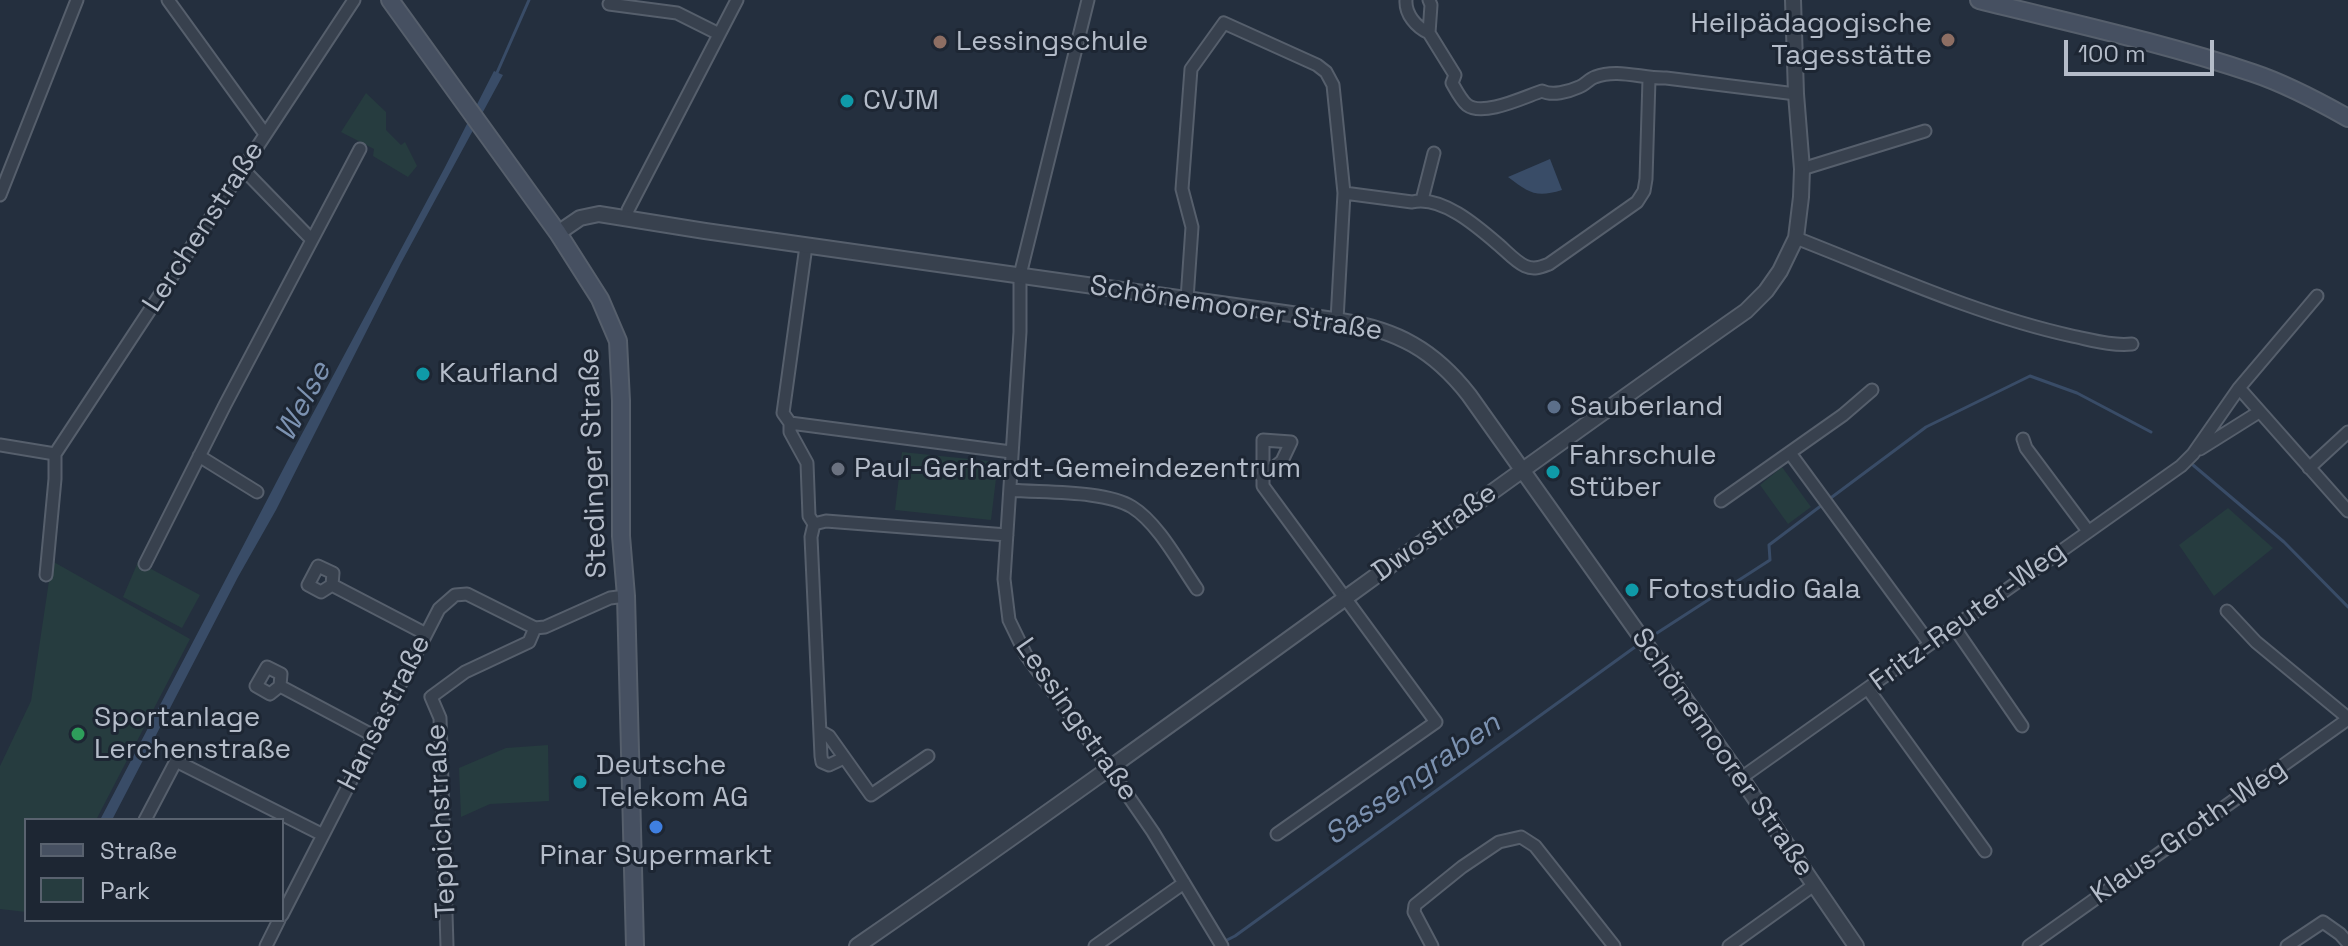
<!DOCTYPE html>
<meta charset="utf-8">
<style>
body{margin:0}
#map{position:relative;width:2348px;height:946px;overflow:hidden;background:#242f3e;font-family:"Space Grotesk",sans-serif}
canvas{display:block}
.legend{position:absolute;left:24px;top:818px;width:260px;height:104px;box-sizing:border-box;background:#1d2633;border:2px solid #59626f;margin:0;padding:10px 14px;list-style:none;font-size:24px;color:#b4bcc9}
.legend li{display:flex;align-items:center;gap:16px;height:40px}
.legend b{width:40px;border:2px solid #59626f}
.scale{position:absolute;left:2064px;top:40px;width:150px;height:36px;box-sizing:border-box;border:4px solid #b4bcc9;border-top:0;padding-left:10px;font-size:24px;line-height:28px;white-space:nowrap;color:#b4bcc9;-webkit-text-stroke:6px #1d2633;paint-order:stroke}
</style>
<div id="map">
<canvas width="2348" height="946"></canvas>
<ul class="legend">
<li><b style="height:10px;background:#465061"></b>Straße</li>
<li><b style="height:22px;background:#263c3f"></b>Park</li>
</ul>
<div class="scale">100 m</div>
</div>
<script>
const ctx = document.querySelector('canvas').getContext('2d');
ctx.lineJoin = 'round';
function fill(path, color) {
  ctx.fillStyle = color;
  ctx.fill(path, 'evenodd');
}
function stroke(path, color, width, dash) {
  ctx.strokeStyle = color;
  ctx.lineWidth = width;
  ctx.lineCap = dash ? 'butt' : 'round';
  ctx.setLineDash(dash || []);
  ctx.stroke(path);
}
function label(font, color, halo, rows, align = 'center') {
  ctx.font = font + ' "Space Grotesk",sans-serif';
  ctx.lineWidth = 6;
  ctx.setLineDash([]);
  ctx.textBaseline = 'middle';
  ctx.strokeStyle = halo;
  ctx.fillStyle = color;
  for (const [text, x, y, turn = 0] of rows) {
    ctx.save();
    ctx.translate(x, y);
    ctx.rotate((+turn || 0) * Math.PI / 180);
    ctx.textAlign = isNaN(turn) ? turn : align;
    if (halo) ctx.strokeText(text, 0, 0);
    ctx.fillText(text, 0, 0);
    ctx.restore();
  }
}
fill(new Path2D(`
 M366,93L386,112V130L401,145L405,142L417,166L408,177L373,156L374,149L341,132Z
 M902,452L998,462L991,520L895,510Z
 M1782,467L1811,507L1788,524L1760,485Z
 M2228,508L2273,548L2214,596L2179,545Z
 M52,561L190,639L96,820H26V912L0,909V766L31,701Z
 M138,562L200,595L182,628L123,597Z
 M548,745L549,801L490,804L461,817L459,768L506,748Z`), '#263c3f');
fill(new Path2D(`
 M494,71L503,75L401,263L276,510L238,577L112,820H100L289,458L444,169Z
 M1550,159L1562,190C1536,198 1529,193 1508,177Z`), '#394c67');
stroke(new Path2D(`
 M496,75L529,0
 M2193,465L2284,542L2348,607
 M1828,500L1926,427L2030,376L2077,393L2151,432
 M1657,633L1770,560L1769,545L1822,505
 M1215,946L1235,936L1635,647`), '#394c67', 3);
const minor = new Path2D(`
 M168,0L265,134
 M1088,0L1020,275V332L1004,579L1009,620L1026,655L1109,768L1153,832L1222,946
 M1406,0C1405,14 1416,27 1429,33
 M1429,0L1431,5L1429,33L1455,75L1452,83C1456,90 1461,100 1467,105C1483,117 1524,97 1542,91C1552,96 1568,92 1579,87C1585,85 1589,79 1595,77C1618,68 1643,79 1666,78L1796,94
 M609,4L677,13L719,34
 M243,169L312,240
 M1802,169L1925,131
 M1344,193L1412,202C1442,195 1478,227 1500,246C1507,252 1516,262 1525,266C1534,270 1541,267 1549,264L1637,202L1644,191L1646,179L1649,79
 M0,195L77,0
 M1422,200L1434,153
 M627,218L628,210L737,0
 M1796,238C1886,273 1977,315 2072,336C2092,340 2112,346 2132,344
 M806,246L783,413L790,423V432L807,463L809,516L814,524L811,537L821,756L822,762L829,765L844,758
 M1187,299L1192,227L1182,189L1191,69L1224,23L1317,65L1326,72L1333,85L1344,193L1337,320
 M2239,388L2348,511
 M790,423L1011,452
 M2023,439L2026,448L2088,531
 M0,445L55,454
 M2200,449L2259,412
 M1790,453L1930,644
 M199,456L257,492
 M2309,468L2348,432
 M1262,477L1282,461L1291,442L1263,440V486L1436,722L1277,834
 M1010,490C1042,493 1105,490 1132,507C1158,523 1179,563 1197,589
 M1721,501L1843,415L1872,390
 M814,524L826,521L1007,535
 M145,564L225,405L360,149
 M46,575L55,479V454L354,0
 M332,585L321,592L308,585L318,566L333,573L332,585L426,634
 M2227,611L2256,642L2348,718
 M1954,627L2022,726
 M280,686L270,694L256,686L267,667L281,674L280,686L374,736
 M1868,689L1985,851
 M820,731L829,736L871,795L928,756
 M1741,778L2181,466L2193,454L2239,388L2317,296
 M145,820L176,761L323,835
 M282,915L439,609L455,595L467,594L535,628L545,627L610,598L626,596
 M266,946L279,920
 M447,946L440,718L431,697L465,672L529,642L535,628
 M1095,946L1184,883
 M1432,946L1414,912L1415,905L1462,867L1499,842L1521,837L1535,846L1614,946
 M1729,946L1814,885
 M2029,946L2348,719
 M2287,946L2323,922L2340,934L2348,943`);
const tertiary = new Path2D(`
 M558,233L580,218L599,214L705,231L1341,321C1397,330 1434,350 1469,395L1741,778L1856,946
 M857,946C1157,739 1448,520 1746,311L1766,291L1780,271L1796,238L1801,197L1802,169L1796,94L1793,0`);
const secondary = new Path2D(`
 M390,0L558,233L600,299L618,341L621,401V536L626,596L635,946
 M1979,0C2071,23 2164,43 2253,73C2286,84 2318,101 2348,118`);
stroke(minor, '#565f6c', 15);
stroke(tertiary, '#565f6c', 18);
stroke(secondary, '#565f6c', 20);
stroke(minor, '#38414e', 11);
stroke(tertiary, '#38414e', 14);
stroke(secondary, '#465061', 16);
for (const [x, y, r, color] of [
 [1948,40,8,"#8d6e63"],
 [940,42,8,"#8d6e63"],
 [847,101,8,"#0f9aa8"],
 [423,374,8,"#0f9aa8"],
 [1554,407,8,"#5c6f8a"],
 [838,469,8,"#6b7280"],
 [1553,472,8,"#0f9aa8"],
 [1632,590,8,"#0f9aa8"],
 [78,734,8,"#2e9e5b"],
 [580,782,8,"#0f9aa8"],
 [656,827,8,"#3f7fe0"]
]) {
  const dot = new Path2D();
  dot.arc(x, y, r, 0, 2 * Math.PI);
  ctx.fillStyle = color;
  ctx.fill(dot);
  stroke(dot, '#1d2633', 3);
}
label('28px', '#b4bcc9', '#1d2633', [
 ["Heilpädagogische",1932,24,"right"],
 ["Tagesstätte",1932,56,"right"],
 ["Lessingschule",956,42],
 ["CVJM",863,101],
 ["Kaufland",439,374],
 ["Sauberland",1570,407],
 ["Fahrschule",1569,456],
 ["Stüber",1569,488],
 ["Paul-Gerhardt-Gemeindezentrum",854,469],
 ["Fotostudio Gala",1648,590],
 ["Sportanlage",94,718],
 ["Lerchenstraße",94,750],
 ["Deutsche",596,766],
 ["Telekom AG",596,798],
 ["Pinar Supermarkt",656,856,"center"]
], 'left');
label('28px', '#b4bcc9', '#1d2633', [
 ["Lerchenstraße",204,227,-57],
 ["Schönemoorer Straße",1236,309,9],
 ["Stedinger Straße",594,463,-92],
 ["Dwostraße",1435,533,-36],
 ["Fritz-Reuter-Weg",1968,617,-36],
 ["Hansastraße",385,713,-63],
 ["Lessingstraße",1076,720,55],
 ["Schönemoorer Straße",1722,753,55],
 ["Teppichstraße",442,821,-93],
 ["Klaus-Groth-Weg",2189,832,-35]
]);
label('italic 30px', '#7c92b1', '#1d2633', [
 ["Welse",304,402,-62],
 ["Sassengraben",1413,780,-35]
]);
</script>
